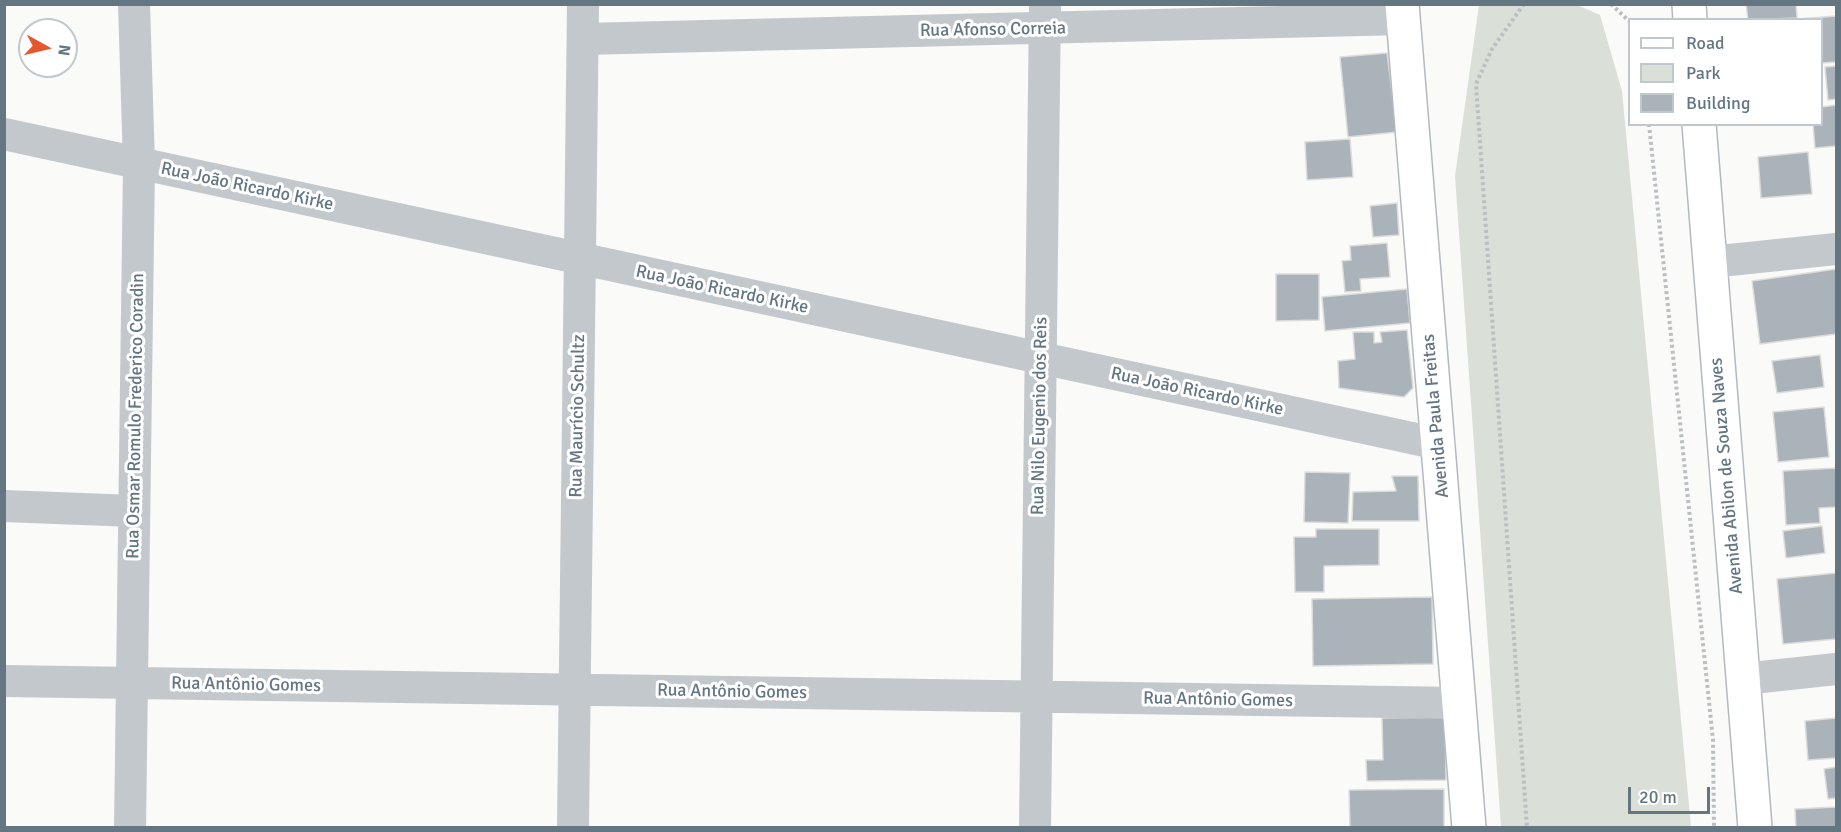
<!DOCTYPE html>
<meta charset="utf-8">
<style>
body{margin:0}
#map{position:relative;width:1841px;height:832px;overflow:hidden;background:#fafaf8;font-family:Signika,sans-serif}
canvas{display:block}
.frame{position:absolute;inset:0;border:6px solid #657683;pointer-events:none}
.legend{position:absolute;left:1628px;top:18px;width:195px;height:108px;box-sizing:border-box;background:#fff;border:2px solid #c1c8cd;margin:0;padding:8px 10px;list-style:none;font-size:18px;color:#657683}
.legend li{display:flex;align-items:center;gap:12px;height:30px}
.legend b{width:30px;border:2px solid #c1c8cd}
.north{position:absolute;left:18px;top:18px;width:60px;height:60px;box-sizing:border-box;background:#fff;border:2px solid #c1c8cd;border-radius:50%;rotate:98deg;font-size:16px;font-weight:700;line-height:24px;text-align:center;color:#657683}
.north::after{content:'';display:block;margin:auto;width:21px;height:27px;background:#e4572e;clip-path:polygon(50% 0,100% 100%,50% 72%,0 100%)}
.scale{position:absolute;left:1628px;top:787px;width:82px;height:27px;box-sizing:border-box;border:3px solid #657683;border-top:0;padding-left:8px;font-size:18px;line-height:21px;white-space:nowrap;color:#657683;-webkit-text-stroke:4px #fff;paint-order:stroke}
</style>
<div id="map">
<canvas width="1841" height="832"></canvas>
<div class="frame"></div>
<ul class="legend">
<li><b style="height:8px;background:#fff"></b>Road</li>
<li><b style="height:16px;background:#dadfd7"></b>Park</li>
<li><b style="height:16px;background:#aab3b9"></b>Building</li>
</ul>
<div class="north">N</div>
<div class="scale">20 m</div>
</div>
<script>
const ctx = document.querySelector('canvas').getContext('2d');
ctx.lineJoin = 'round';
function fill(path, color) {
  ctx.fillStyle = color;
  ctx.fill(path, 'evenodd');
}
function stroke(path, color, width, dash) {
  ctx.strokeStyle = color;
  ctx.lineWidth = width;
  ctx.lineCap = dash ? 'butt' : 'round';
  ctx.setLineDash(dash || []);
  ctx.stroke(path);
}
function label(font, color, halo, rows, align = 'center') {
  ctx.font = font + ' Signika,sans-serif';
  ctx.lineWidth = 6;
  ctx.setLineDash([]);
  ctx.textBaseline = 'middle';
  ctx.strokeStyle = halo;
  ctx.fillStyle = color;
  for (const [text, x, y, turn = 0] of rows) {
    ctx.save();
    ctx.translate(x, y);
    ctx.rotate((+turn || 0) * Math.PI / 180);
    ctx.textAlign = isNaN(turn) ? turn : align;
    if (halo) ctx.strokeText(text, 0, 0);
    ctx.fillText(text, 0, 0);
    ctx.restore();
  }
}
fill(new Path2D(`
 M1479,5H1577L1600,15L1622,91L1691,827H1501L1455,176Z`), '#dadfd7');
const building = new Path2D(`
 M1746,4H1796L1797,18L1748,20Z
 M1836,16V62L1822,63V20L1799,19Z
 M1387,53L1397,132L1348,137L1340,57Z
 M1836,66V99L1828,100L1825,67Z
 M1836,105V146L1815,148L1813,124H1822V107Z
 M1350,139L1353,177L1307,180L1305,142Z
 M1808,152L1812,194L1761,198L1758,157Z
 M1397,203L1399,235L1373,237L1370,206Z
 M1387,243L1390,277L1360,279L1361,291L1345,292L1342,261L1351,260L1350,246Z
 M1836,269V334L1760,344L1752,281Z
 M1276,274H1319V320L1276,321Z
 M1407,289L1410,323L1325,331L1322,297Z
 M1407,330L1413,388L1404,397L1339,388L1338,361L1355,359L1353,332H1374V343L1382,342L1380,332Z
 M1820,355L1824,387L1777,393L1772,361Z
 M1824,407L1829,457L1778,462L1773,412Z
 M1836,468V507L1819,508L1820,523L1786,525L1783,471Z
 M1305,472L1350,473L1348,523L1304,522Z
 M1392,476H1418L1419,521H1352L1353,492L1396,491Z
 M1822,526L1825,553L1786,558L1783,531Z
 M1316,529H1379V565L1324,566V592H1295L1294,537H1316Z
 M1836,573V639L1783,644L1777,579Z
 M1432,597L1433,664L1313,666L1312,599Z
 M1445,717L1446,780L1367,781L1366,760H1383L1382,718Z
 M1836,718V758L1808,760L1805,721Z
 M1836,767V798L1828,799L1824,769Z
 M1444,789V828H1350L1349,790Z
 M1836,807V828H1796L1795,809Z`);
fill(building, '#aab3b9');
stroke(building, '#dcdcda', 1.5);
const secondary = new Path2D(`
 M1402,4L1469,828
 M1689,4L1690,20
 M1699,124L1755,828`);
stroke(secondary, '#b3babf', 36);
stroke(new Path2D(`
 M1524,4L1492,49L1476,84L1527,828
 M1611,4L1630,22
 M1649,124L1713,740L1714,828`), '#bbbfc2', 4, [3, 3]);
stroke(new Path2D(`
 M583,39L1403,19
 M4,134L1439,444
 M1710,262L1836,249
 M4,506L134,511
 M1743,679L1836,669
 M4,681L1459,703
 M130,828L139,164L134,4
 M573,828L583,4
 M1035,828L1045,4`), '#c3c8cc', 32);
stroke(secondary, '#fff', 33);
label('18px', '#657683', '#fff', [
 ["Rua Afonso Correia",993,30,-1],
 ["Rua João Ricardo Kirke",247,187,12],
 ["Rua João Ricardo Kirke",722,290,12],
 ["Rua João Ricardo Kirke",1197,392,12],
 ["Rua Osmar Romulo Frederico Coradin",136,416,-89],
 ["Rua Maurício Schultz",578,416,-89],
 ["Rua Nilo Eugenio dos Reis",1040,416,-89],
 ["Avenida Paula Freitas",1436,416,-95],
 ["Avenida Abilon de Souza Naves",1727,476,-95],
 ["Rua Antônio Gomes",246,685,1],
 ["Rua Antônio Gomes",732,692,1],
 ["Rua Antônio Gomes",1218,700,1]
]);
</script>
